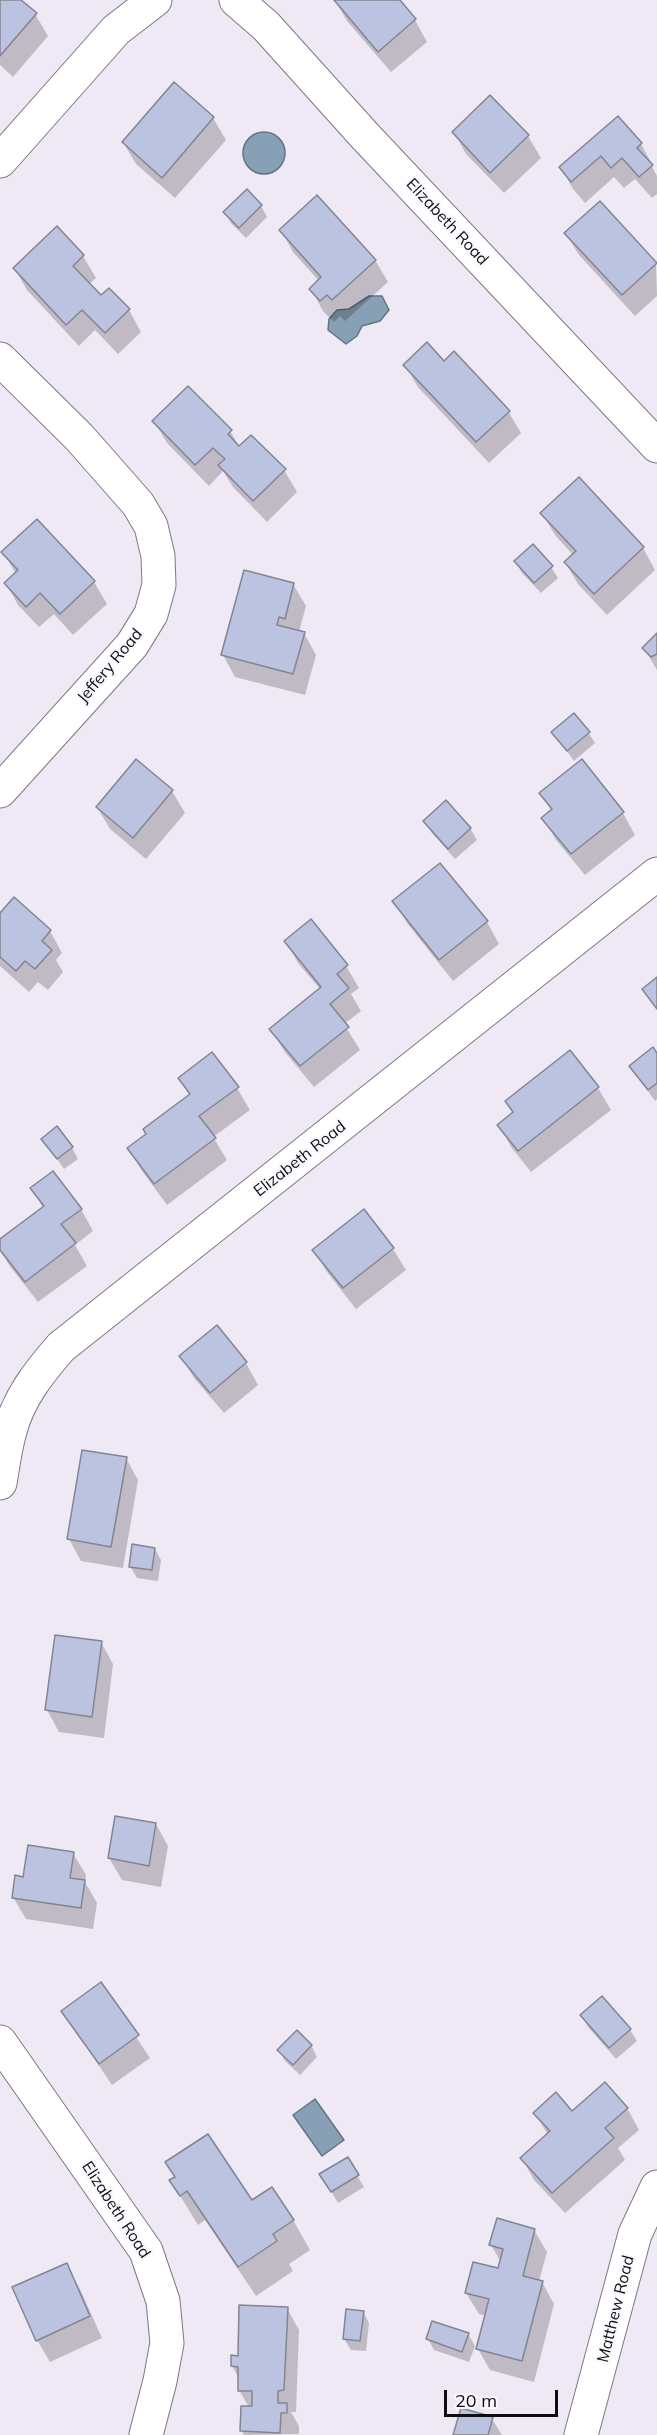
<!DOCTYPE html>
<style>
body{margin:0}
#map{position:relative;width:657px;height:2435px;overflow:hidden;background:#efe9f6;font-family:Mulish,sans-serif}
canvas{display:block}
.scale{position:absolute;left:444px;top:2390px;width:114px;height:27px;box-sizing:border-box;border:3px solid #0f0d11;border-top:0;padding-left:8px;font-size:18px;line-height:21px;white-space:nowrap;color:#0f0d11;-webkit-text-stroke:4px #faf8fd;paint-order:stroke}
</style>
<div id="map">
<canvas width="657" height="2435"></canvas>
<div class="scale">20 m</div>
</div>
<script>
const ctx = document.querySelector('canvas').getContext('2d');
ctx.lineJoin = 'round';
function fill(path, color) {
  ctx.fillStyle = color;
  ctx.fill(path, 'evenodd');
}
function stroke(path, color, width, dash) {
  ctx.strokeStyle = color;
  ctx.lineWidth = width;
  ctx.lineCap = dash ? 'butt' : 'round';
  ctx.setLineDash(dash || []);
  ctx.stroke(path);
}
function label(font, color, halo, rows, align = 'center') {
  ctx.font = font + ' Mulish,sans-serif';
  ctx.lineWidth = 5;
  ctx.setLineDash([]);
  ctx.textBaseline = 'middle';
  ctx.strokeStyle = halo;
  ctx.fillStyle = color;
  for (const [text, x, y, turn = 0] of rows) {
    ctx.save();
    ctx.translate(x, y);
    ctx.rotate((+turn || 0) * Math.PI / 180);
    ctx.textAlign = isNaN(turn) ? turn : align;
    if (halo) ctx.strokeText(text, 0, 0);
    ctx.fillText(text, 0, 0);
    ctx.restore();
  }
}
const water = new Path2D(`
 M243 153a21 21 0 1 1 42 0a21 21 0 1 1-42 0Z
 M369,296H382L389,310L380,321L362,326L357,336L346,344L328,330L329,319L337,310L349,309Z
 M315,2099L344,2140L322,2156L293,2115Z`);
fill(water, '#87a0b5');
stroke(water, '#637484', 1.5);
fill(new Path2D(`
 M0,0H19L35,14L48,36L13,77L0,65Z
 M335,0H398L415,20L427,42L391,72L347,21Z
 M490,97L528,136L541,158L504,193L466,154L454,132Z
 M213,118L226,140L175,198L136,164L123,142Z
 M618,118L641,144L653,166L652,167L657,176V194L652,198L635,179L624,188L614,177L585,203L573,189L561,167Z
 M261,206L267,217L246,238L231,223L225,212Z
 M57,228L83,256L96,278L88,285L101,297L109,290L129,310L141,332L118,354L95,330L79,346L27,290L15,269Z
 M281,230L375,260L388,282L345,321L340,316L334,322L323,311L311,289L319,281L293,252Z
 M566,234L656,264L657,296L635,316L579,255Z
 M444,363L508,411L521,433L489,463L418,387L405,365Z
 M154,421L230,431L240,448L284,470L297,492L267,522L233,487L223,471L209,486L167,443Z
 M579,479L643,548L655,570L607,615L578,584L565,562L573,555L555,535L542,513Z
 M37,521L94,582L107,604L73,635L54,614L39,627L18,605L6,583L16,574L3,552Z
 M516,562L551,567L558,578L541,593L522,573Z
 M293,584L306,606L299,632L304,633L316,655L305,695L235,677L223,655Z
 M657,635V670L644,648Z
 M553,732H588L595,743L574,761Z
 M136,761L172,791L185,813L146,859L110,829L97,807Z
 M582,761L623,813L635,835L585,875L556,840L543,818L552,811L541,794Z
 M425,821L470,828L477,840L455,859L431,832Z
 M394,901L487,922L499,944L453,981L407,923Z
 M0,916L50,931L62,953L56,960L63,972L48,990L38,982L29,992L0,966Z
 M286,942L346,966L359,988L351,994L361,1011L344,1024L360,1050L314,1087L284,1051L271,1029L320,989L298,963Z
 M570,1052L598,1088L611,1110L531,1172L511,1147L499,1125L514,1113L506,1101Z
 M657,1055V1099L655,1101L631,1067Z
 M180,1078L237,1088L250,1110L213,1137L227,1160L167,1205L142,1171L129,1149L190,1096Z
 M43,1139L72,1148L78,1159L64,1169Z
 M32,1188L81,1209L93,1231L75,1245L87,1266L38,1302L9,1265L0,1249V1241L43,1208Z
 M363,1211L393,1249L406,1270L356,1309L327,1272L314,1250Z
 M216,1327L246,1363L258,1385L224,1413L194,1378L181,1356Z
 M126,1458L138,1480L123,1568L81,1561L69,1539Z
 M155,1549L161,1560L158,1581L137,1578L130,1566Z
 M101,1642L113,1664L104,1738L59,1732L47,1710Z
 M156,1824L168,1846L161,1887L122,1880L109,1858Z
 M73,1853L86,1875L85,1882L97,1903L93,1929L26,1919L13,1897L24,1879Z
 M101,1984L150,2058L112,2085L63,2012Z
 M582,2016L630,2030L637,2041L616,2059L588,2027Z
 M311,2045L317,2057L300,2075L285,2061L279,2050Z
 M627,2108L639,2130L618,2148L625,2160L565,2213L534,2180L522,2158L548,2135L535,2113H572Z
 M347,2159L364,2187L338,2203L328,2186Z
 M171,2181L251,2203L293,2220L310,2250L289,2264L293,2271L256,2296L205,2220L198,2225Z
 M534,2230L547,2252L539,2281L542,2282L554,2304L534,2382L490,2370L478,2349L486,2316L479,2314L466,2293L499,2270L501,2262L491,2245Z
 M66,2265L79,2287L102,2338L50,2362L37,2340Z
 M287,2308L299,2330L296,2412H291L299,2426V2434L244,2435L242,2431L249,2407L239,2390V2378L232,2366Z
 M363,2312L369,2323L366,2351L351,2350L344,2339Z
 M468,2334L475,2346L469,2362L434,2350L428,2339Z
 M492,2419L502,2435H454Z`), '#0003');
const building = new Path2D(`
 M0,0H21L37,13L0,56Z
 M334,0H400L416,19L378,52Z
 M174,82L214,117L162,178L122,142Z
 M490,95L529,135L490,173L452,132Z
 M618,116L642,143L637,148L653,165L639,177L622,158L611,168L601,156L571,182L559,167Z
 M247,189L262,205L239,228L223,212Z
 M317,195L376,260L332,300L327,295L320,301L309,289L321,277L279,230Z
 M600,201L657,263L622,295L564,233Z
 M57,226L84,255L73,266L101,295L109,288L130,309L105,333L82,310L66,325L13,268Z
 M427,342L444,361L454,351L510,411L476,442L403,365Z
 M188,386L232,430L228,434L239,446L251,435L286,469L253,501L218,465L225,459L213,448L195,465L152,421Z
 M579,477L644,547L594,594L564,562L576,551L540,513Z
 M37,519L95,581L60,614L40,593L26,607L4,583L18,570L1,552Z
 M533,544L553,566L534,583L514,561Z
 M244,570L294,583L285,619L279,617L277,625L305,632L293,674L221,655Z
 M657,633V654L651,657L642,648Z
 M574,713L590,732L567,751L551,732Z
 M136,759L173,790L133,838L96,807Z
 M582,759L624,812L571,854L541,818L552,809L539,793Z
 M446,800L471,828L448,849L423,821Z
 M440,863L488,921L439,960L392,901Z
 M14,897L51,930L42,941L52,950L35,969L25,961L16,971L0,957V913Z
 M311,919L348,965L337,974L349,988L330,1004L349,1027L300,1066L269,1029L321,987L284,941Z
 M657,977V1009L642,989Z
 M653,1047L657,1053V1083L648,1090L629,1066Z
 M570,1050L599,1087L518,1151L497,1125L513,1112L505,1101Z
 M212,1052L239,1087L199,1116L216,1138L154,1184L127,1148L146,1134L143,1129L190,1094L178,1078Z
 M57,1126L73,1147L57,1159L41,1139Z
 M53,1171L82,1209L61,1224L76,1243L25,1282L0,1250V1239L44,1206L30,1188Z
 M364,1209L394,1248L343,1288L312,1250Z
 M217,1325L247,1362L210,1393L179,1356Z
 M82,1450L127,1457L111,1547L67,1539Z
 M132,1544L155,1548L152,1570L129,1567Z
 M55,1635L102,1641L92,1717L45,1710Z
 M115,1816L156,1823L149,1866L108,1858Z
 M28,1845L74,1852L70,1878L85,1880L81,1908L12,1898L15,1875L23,1877Z
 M101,1982L139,2035L99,2064L61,2011Z
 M602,1996L631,2029L609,2048L580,2015Z
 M297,2030L312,2045L293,2065L277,2050Z
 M605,2082L628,2108L605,2128L614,2138L552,2193L520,2158L550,2131L533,2113L556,2092L572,2111Z
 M208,2134L252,2200L272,2187L294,2220L273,2234L277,2241L238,2267L187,2191L180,2196L169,2180L175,2177L165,2162Z
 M348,2157L359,2175L331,2192L319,2174Z
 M497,2218L535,2229L523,2276L543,2281L522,2361L476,2349L489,2299L465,2293L473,2262L498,2268L503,2249L489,2245Z
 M67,2263L90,2316L36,2341L12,2287Z
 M239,2305L288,2307L284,2390L278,2391V2403H287V2413H281L280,2433L240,2431L241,2406H252V2391H238V2367L231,2366V2355L238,2356Z
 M346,2309L364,2311L360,2341L343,2339Z
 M432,2321L469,2333L462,2352L426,2339Z
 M461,2408L493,2417L488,2435H453Z`);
fill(building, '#bcc3e1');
stroke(building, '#828591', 1.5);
const minor = new Path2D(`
 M236,0L266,26L365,136L657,446
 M0,161L116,30L155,0
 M0,359L79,437L138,504L151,526L158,556L159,585L151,614L132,645L0,791
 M0,1483C3,1466 5,1448 10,1431C18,1399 39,1372 61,1347L657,874
 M0,2042L146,2251L163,2301L167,2343L160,2381L146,2435
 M581,2435L635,2234L657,2187`);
stroke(minor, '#7d7883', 35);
stroke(minor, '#fff', 33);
label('16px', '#0f0d11', '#faf8fd', [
 ["Elizabeth Road",447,222,47],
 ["Jeffery Road",110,666,-50],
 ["Elizabeth Road",300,1159,-38],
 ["Elizabeth Road",116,2210,57],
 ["Matthew Road",616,2309,-76]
]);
</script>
